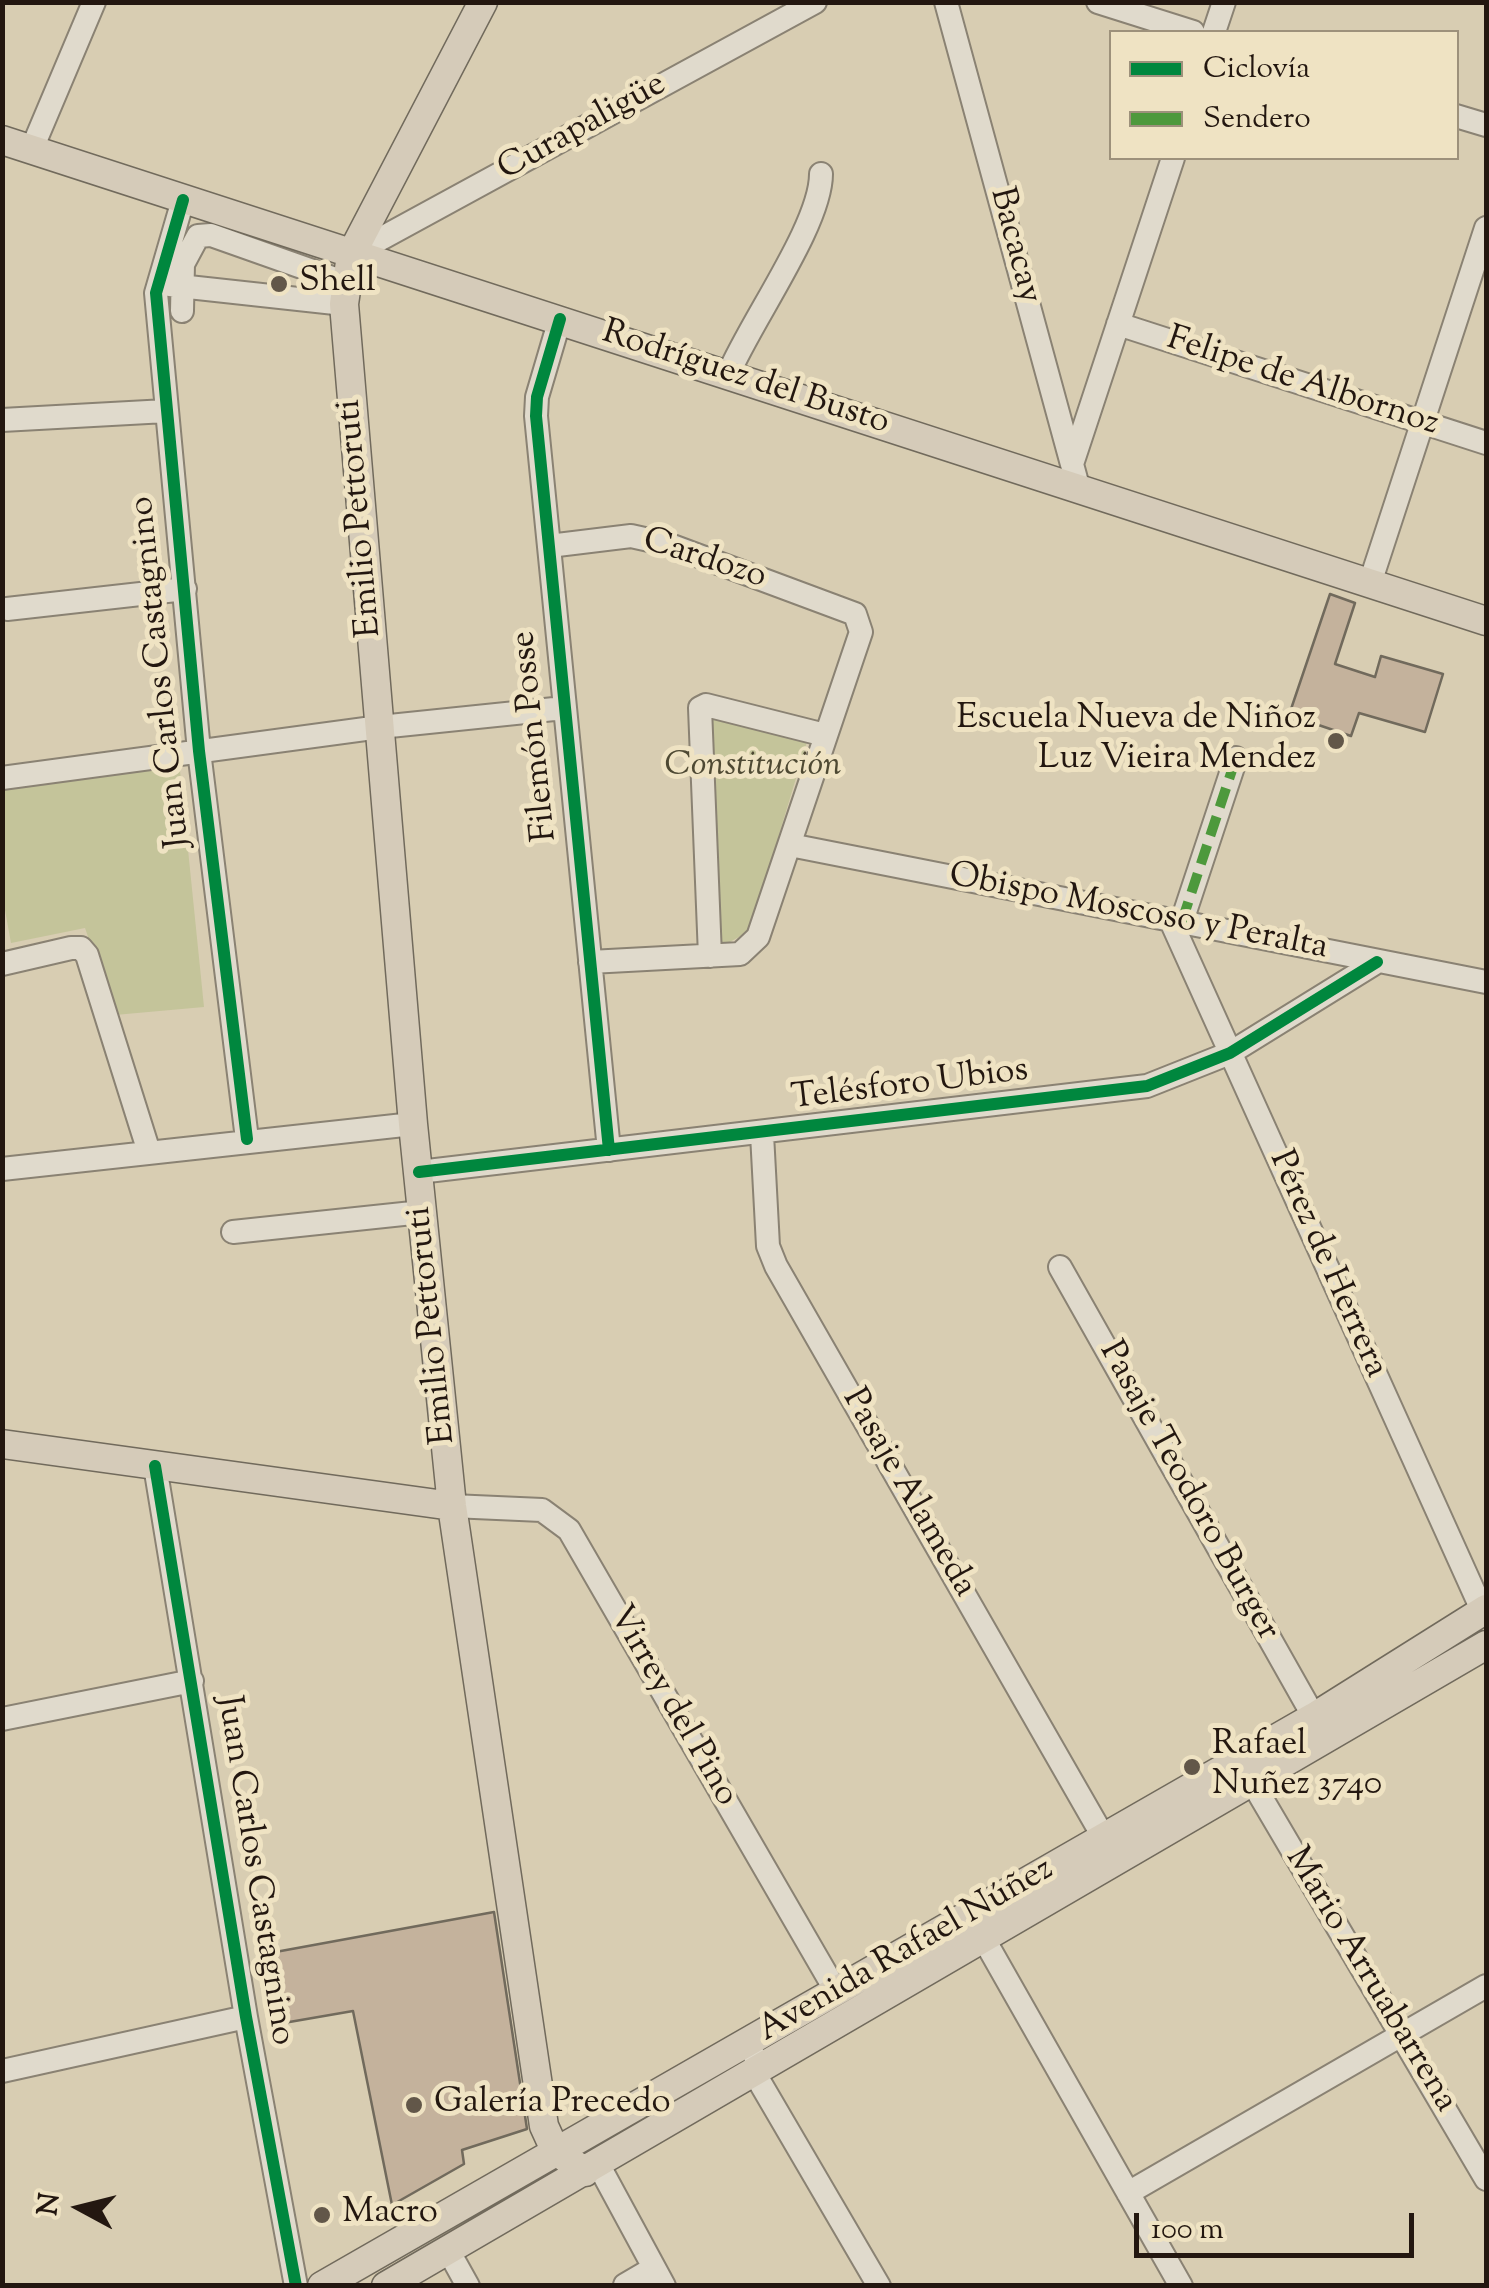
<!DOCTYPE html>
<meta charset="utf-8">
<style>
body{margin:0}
#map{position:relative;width:1489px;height:2288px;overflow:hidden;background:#d8cdb2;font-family:"Sorts Mill Goudy",serif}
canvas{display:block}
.frame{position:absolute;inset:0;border:5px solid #231710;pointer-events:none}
.legend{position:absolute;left:1109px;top:30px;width:350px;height:130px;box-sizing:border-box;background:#efe3c3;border:2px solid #9d917b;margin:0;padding:12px 18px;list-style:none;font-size:30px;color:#231710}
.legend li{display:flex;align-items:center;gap:20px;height:50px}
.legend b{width:50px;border:2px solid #9d917b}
.north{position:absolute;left:30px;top:2158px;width:100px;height:100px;-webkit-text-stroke:8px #efe3c3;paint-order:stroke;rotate:277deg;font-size:28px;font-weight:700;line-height:40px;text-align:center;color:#231710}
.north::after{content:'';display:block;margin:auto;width:35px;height:45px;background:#231710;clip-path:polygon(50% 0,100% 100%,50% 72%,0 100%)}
.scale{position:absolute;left:1134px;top:2213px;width:280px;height:45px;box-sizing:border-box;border:5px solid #231710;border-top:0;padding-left:12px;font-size:30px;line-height:35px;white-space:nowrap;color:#231710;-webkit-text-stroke:8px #efe3c3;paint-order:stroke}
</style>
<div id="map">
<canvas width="1489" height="2288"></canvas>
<div class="frame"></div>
<ul class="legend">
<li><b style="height:12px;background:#00873e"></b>Ciclovía</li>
<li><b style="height:12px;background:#4d993c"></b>Sendero</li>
</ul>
<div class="north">N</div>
<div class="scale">100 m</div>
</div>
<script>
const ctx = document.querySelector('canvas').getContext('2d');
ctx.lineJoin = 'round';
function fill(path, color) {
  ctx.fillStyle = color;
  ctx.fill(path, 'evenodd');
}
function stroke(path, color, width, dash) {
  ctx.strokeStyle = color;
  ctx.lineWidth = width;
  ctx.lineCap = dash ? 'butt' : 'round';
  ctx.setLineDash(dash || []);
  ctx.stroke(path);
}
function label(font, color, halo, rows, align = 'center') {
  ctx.font = font + ' "Sorts Mill Goudy",serif';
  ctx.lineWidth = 10;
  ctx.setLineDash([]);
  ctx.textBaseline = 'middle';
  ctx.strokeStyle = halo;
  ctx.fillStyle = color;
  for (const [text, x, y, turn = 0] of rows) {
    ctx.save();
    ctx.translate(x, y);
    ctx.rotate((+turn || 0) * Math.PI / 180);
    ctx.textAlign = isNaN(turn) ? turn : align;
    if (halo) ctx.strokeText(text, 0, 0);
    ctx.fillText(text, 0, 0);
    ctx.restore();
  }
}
fill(new Path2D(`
 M708,714L809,735L750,931L715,950Z
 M179,761L204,1007L115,1015L85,928L11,943L3,899L2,787Z`), '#c4c49a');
const building = new Path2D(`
 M1330,594L1355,603L1335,664L1375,677L1381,656L1443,674L1425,732L1359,713L1351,736L1289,715Z
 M494,1912L527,2129L462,2150L464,2164L392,2205L353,2011L272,2025L259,1955Z`);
fill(building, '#c4b29c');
stroke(building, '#716a5c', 2.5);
const minor = new Path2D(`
 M946,2L1079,490
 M1098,2L1193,32
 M1214,32L1224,2
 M1456,116L1486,125
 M31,151L94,2
 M183,200L156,293L199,751L247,1139
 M351,255L815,2
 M170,285L344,304
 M182,311L183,264L198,236L211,235L344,282
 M560,319L537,397L536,416L609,1150
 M1118,324L1486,443
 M728,375C750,322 821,225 821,174
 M2,420L166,411
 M1072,464L1173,158
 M549,546L631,536L667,544L855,614L861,632L758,937L740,954L590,962
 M1370,583L1486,228
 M7,609L185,589
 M2,778L380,727L564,708
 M790,845L1486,982
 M1170,919L1483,1612
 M1182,921L1236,758
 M710,956L700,708L706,705L825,735
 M2,964L71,948H81L87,955L149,1152
 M762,1134L768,1246L776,1266L1104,1838
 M2,1169L413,1124
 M419,1172L1147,1086L1230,1053L1377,962
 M233,1232L422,1212
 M1060,1267L1314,1717
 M155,1466L246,2017L296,2286
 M452,1506L542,1510L569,1530L836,1991
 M2,1719L192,1681
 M1252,1782L1486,2179
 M985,1941L1181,2286
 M756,2058L755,2074L879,2286
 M2,2071L246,2017
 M598,2164L664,2286
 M1128,2193L1486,1986
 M448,2250L468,2286
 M625,2285L654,2268`);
const major = new Path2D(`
 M483,2L351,255L344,304L413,1124L452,1506L544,2126L555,2150L585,2172
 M2,140L1486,621
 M2,1444L452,1506
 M322,2286L1314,1717L1486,1609
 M386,2286L1486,1645`);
stroke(minor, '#8a8273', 26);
stroke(major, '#716a5c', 31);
stroke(minor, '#e0dacc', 22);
stroke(major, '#d5cbb9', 28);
stroke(new Path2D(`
 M1182,921L1236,758`), '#4d993c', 10, [20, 10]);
stroke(new Path2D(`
 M183,200L156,293L199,751L247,1139
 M560,319L537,397L536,416L609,1150
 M419,1172L1147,1086L1230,1053L1377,962
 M155,1466L246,2017L296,2286`), '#00873e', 12);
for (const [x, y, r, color] of [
 [279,284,10,"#625749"],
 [1336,741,10,"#625749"],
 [1192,1767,10,"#625749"],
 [414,2105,10,"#625749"],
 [322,2215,10,"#625749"]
]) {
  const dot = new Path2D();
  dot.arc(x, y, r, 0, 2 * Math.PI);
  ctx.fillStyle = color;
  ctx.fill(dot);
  stroke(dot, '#efe3c3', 4);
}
label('35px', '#231710', '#efe3c3', [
 ["Curapaligüe",583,129,-29],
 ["Bacacay",1013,246,75],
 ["Rodríguez del Busto",745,380,18],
 ["Felipe de Albornoz",1302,384,18],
 ["Emilio Pettoruti",362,518,-95],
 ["Cardozo",704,561,18],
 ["Juan Carlos Castagnino",163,672,-96],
 ["Filemón Posse",537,736,-96],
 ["Obispo Moscoso y Peralta",1138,914,11],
 ["Telésforo Ubios",910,1087,-7],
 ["Pérez de Herrera",1326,1265,66],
 ["Emilio Pettoruti",434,1325,-96],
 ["Pasaje Teodoro Burger",1187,1492,61],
 ["Pasaje Alameda",907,1494,60],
 ["Virrey del Pino",671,1707,60],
 ["Juan Carlos Castagnino",253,1871,81],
 ["Avenida Rafael Núñez",907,1952,-30],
 ["Mario Arruabarrena",1369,1981,59]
]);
label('35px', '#231710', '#efe3c3', [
 ["Shell",299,284],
 ["Escuela Nueva de Niñoz",1316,721,"right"],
 ["Luz Vieira Mendez",1316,761,"right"],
 ["Rafael",1212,1747],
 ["Nuñez 3740",1212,1787],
 ["Galería Precedo",434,2105],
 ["Macro",342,2215]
], 'left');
label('italic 35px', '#4e4933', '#efe3c3', [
 ["Constitución",753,768]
]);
</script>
